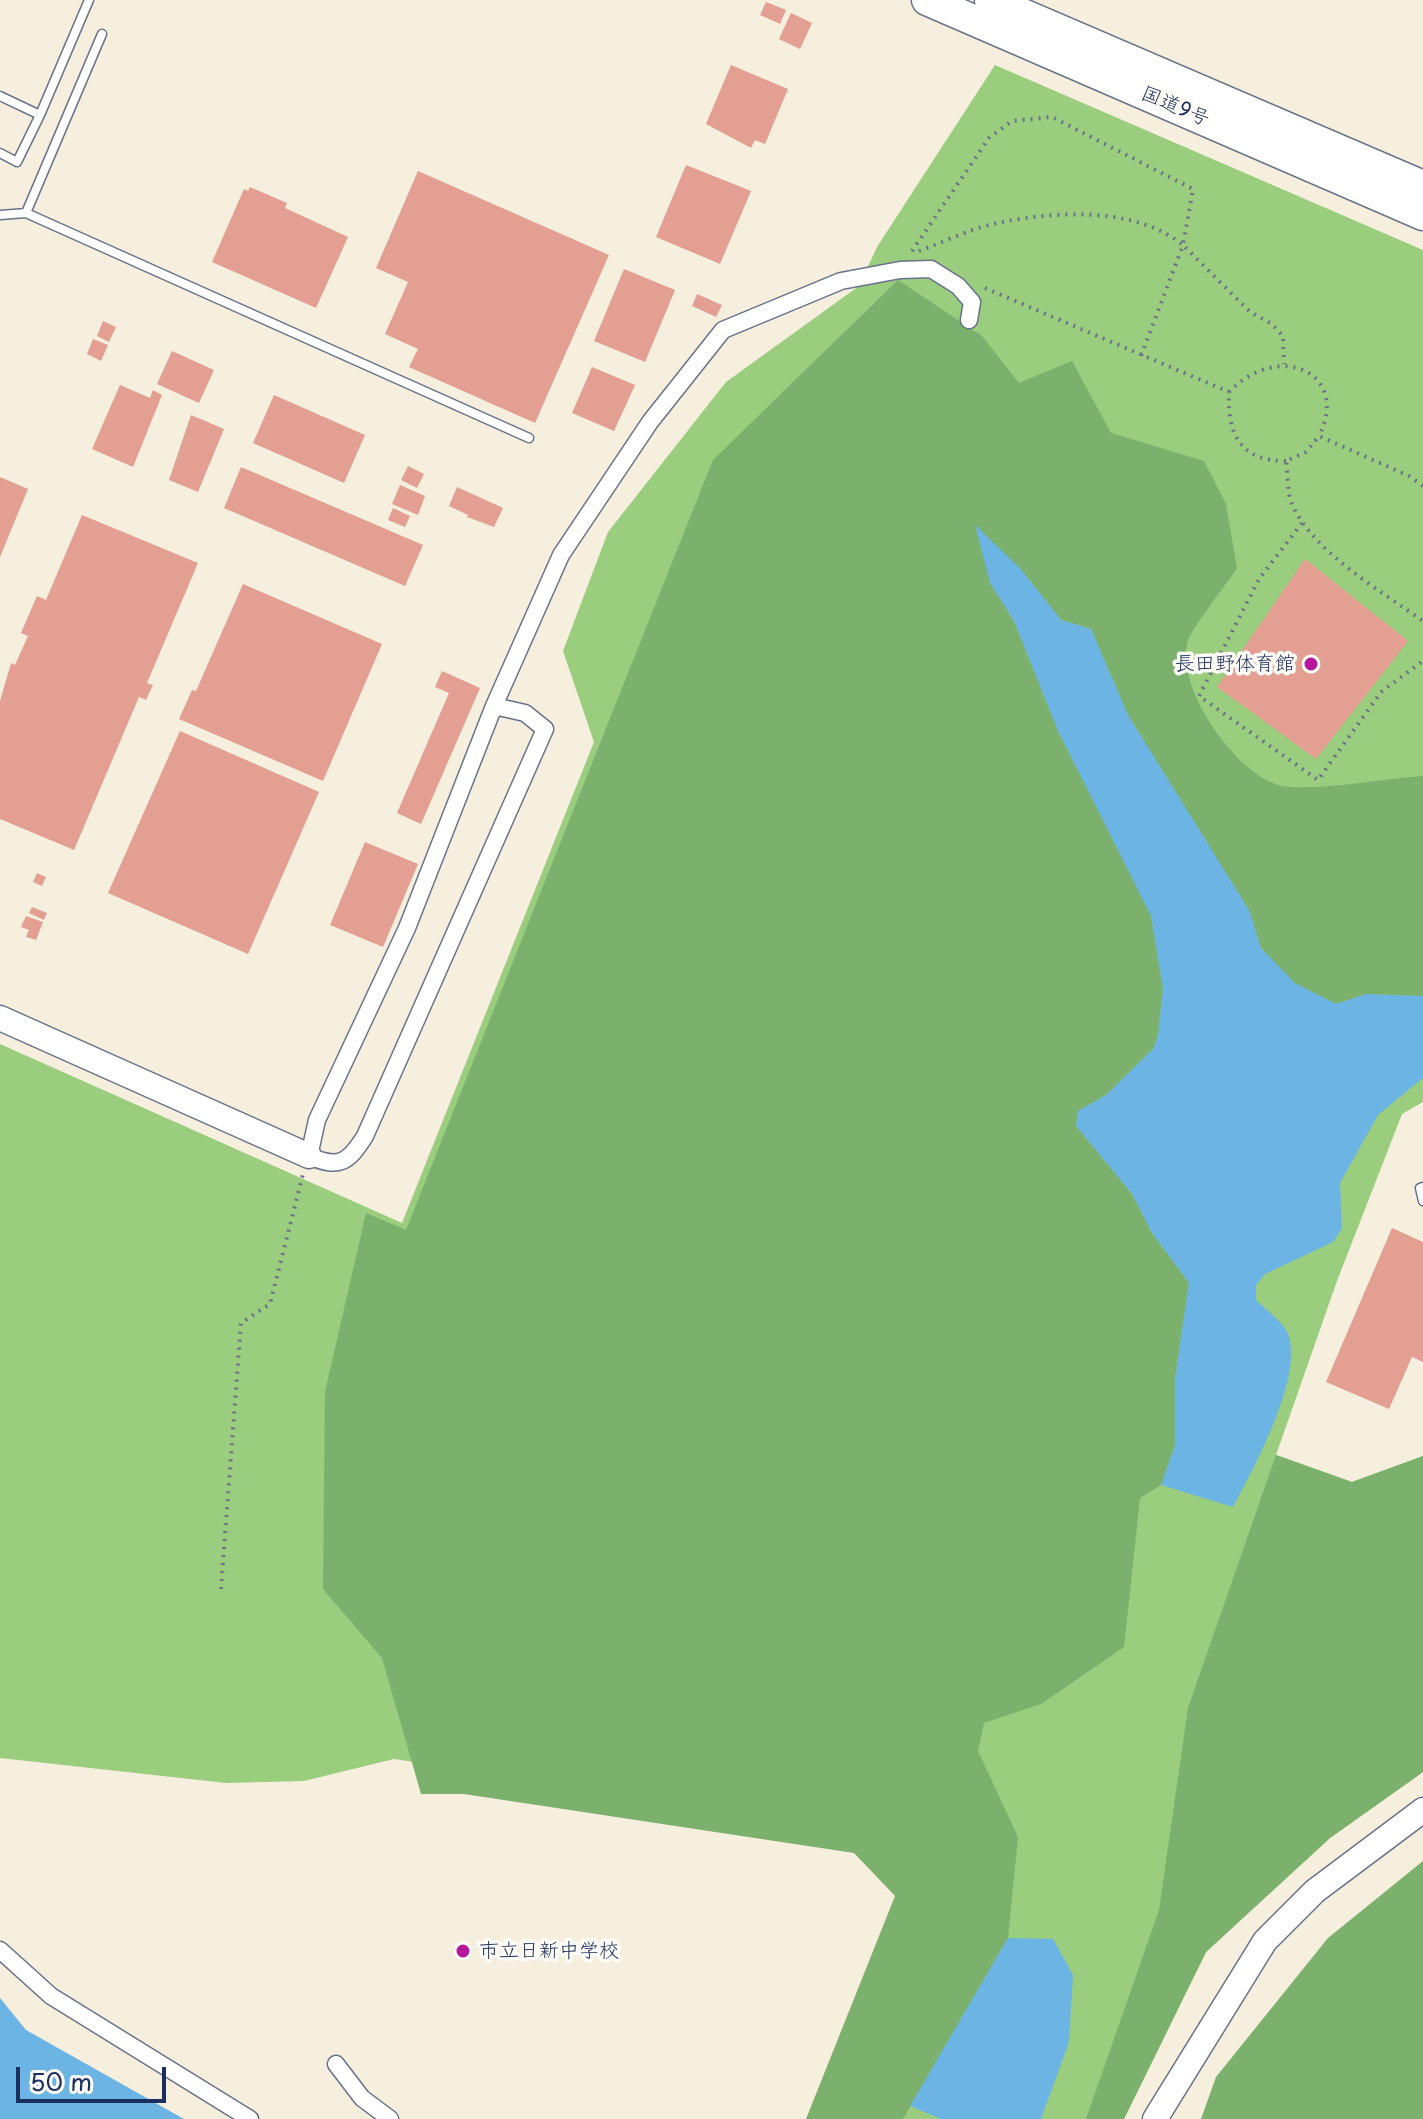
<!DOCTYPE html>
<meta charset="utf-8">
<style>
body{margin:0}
#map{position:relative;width:1423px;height:2119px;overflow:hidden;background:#f7efde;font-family:"Playpen Sans",sans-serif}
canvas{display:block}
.scale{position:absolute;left:16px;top:2067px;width:150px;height:36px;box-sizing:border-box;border:4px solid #1b2f5e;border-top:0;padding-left:10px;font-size:24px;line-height:28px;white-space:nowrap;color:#1b2f5e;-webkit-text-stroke:6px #fdfcf7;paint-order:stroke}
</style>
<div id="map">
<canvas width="1423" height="2119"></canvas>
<div class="scale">50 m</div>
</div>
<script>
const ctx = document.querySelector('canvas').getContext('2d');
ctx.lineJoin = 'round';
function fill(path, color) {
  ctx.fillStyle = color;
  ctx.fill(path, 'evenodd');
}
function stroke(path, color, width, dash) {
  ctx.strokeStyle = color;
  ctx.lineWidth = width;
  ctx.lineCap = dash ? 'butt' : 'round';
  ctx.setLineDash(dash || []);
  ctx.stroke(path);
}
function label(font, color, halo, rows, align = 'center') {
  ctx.font = font + ' "Playpen Sans","Klee One",sans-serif';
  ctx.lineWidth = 7;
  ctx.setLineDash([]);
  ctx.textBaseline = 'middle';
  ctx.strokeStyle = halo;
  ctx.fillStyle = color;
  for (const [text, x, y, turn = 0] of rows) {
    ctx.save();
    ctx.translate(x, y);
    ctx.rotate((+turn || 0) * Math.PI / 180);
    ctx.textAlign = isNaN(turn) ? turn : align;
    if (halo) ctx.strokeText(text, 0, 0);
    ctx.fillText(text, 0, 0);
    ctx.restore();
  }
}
fill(new Path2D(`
 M995,65L1423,250V1102L1402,1114L1337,1281L1276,1455L1352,1482L1423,1456V1772L1330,1838L1206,1952L1124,2119H903L923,1921L873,1828L394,1759L304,1781L226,1783L0,1758V1044L402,1223L594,742L563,651L608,532L726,382L859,286L877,247Z`), '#9acd7e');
fill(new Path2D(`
 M898,280L982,336L1019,383L1072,361L1111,433L1204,461L1226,504L1237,568C1227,584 1190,629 1187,644C1176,690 1241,784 1289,787C1332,789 1380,779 1423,776V996L1366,994L1336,1004L1295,984L1261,948L1248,910L1128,715L1091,629L1061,620L1020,568L990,583L1014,621L1058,731L1151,915L1163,989L1158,1035L1153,1049L1106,1095L1078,1111L1076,1126L1132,1194L1152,1233L1189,1283L1175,1378V1445L1161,1485L1140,1498L1124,1647L1041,1704L984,1723L978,1751L1018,1837L1008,1938L903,2119H806L895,1896L854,1853L464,1794H421L382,1658L323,1589L325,1392L366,1213L406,1230L713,460Z
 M1276,1455L1352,1482L1423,1456V1772L1330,1838L1206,1952L1124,2119H1086L1159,1910L1188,1708Z
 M1423,1861V2119H1201L1216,2077L1328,1938Z`), '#7bb06d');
fill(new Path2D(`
 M975,525L1020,568L1061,620L1091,629L1128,715L1249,910L1261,948L1295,983L1336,1004L1366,994L1423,996V1078L1378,1115L1340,1183L1342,1228L1333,1242L1265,1274L1256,1285V1300C1266,1310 1286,1324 1289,1337C1302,1379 1254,1468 1233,1507L1161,1485L1175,1445V1378L1189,1283L1152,1233L1132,1194L1076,1126L1078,1111L1106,1095L1153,1049L1158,1035L1163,989L1151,916L1058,731L1014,621L990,583Z
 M1008,1938L1053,1939L1073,1975L1069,2042L1041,2119H941L910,2106Z
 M0,1998L26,2030L184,2119H0Z`), '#6bb4e3');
fill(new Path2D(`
 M766,2L786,10L780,24L760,15Z
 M791,13L812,23L800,49L779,39Z
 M731,65L788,89L765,144L755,140L751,148L706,124Z
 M686,165L751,191L720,264L656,237Z
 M418,171L609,255L535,423L409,367L418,349L385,334L408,282L376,268Z
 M250,187L287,203L285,208L348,237L316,308L212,262L244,189L248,191Z
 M624,269L675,290L645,362L594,341Z
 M697,294L722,305L716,317L692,306Z
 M103,321L116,327L109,342L97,336Z
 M93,339L108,345L101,361L87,354Z
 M172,351L214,370L199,403L157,384Z
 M592,367L635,385L614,431L572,413Z
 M120,385L150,398L153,390L162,395L133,467L92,449Z
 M274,395L365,435L344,483L253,443Z
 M191,415L224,429L198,492L169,480Z
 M408,466L424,474L417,488L401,480Z
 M241,467L423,545L405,586L224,508Z
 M0,477L28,489L0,557Z
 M400,485L425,496L418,515L392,504Z
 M457,487L503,508L494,527L467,517L468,515L449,506Z
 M393,508L410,516L405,527L388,520Z
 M82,515L198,563L147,683L153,685L146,700L139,697L74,850L0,819V701L11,663L15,665L28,636L21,633L37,596L46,600Z
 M1305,559L1408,641L1316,759L1217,687Z
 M243,584L382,644L323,781L179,719L192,690L196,691Z
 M442,671L480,688L421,824L397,813L449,693L435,687Z
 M180,731L319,792L248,954L108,893Z
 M365,842L418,864L383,947L330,925Z
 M37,873L46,877L42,886L33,882Z
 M32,907L47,913L44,920L29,913Z
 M26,916L43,922L36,940L26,937L29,930L21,927Z
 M1392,1228L1423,1242V1362L1412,1357L1389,1409L1326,1382Z`), '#e39f92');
const lane = new Path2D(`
 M0,96L40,115L17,162L0,153
 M40,115L89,0
 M26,213L102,34
 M0,215L26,213L529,438
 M1423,1187L1420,1188L1423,1201`);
const street = new Path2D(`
 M494,706L525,713L545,729L365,1136C348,1163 339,1169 309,1156L317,1120L407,928L494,706L561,555L650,422L723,330L841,281L900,270L931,269L958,286L972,302L969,320
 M0,1950L51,1996L250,2119
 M336,2064L362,2098L390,2119`);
const secondary = new Path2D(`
 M0,1018L309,1156
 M1155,2119L1265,1941L1315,1891L1423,1810`);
const highway = new Path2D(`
 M927,0L1423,215
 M990,0L1423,186`);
stroke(lane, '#68728b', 11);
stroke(street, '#68728b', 19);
stroke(secondary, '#68728b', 27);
stroke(highway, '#68728b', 33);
stroke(new Path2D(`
 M912,251L989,138L1012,121L1052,117L1193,189L1183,245L1250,312L1272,324L1283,336L1284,364
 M919,251C946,241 974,227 1002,222C1060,211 1135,207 1183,245L1141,356
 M985,288L1229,392
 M1286,461C1241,461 1227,435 1229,392C1279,340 1351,373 1319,436
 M1423,486L1409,476L1319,436L1306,452L1286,461C1288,474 1287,492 1292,504C1312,551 1382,592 1423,621
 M1302,523L1259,579L1199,696L1318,780L1381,692L1423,661
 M221,1589L241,1323L270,1304L303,1174`), '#68728b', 4, [2, 6]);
stroke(lane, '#fff', 8);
stroke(street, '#fff', 16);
stroke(secondary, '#fff', 24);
stroke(highway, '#fff', 30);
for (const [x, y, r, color] of [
 [1311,664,8,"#b5179e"],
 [463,1951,8,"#b5179e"]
]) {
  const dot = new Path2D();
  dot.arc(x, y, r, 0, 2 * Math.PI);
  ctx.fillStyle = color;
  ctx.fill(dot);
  stroke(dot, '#fdfcf7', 3);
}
label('20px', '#1b2f5e', '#fdfcf7', [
 ["国道9号",1175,107,23]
]);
label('20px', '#1b2f5e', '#fdfcf7', [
 ["長田野体育館",1295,664],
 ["市立日新中学校",479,1951,"left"]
], 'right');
</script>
